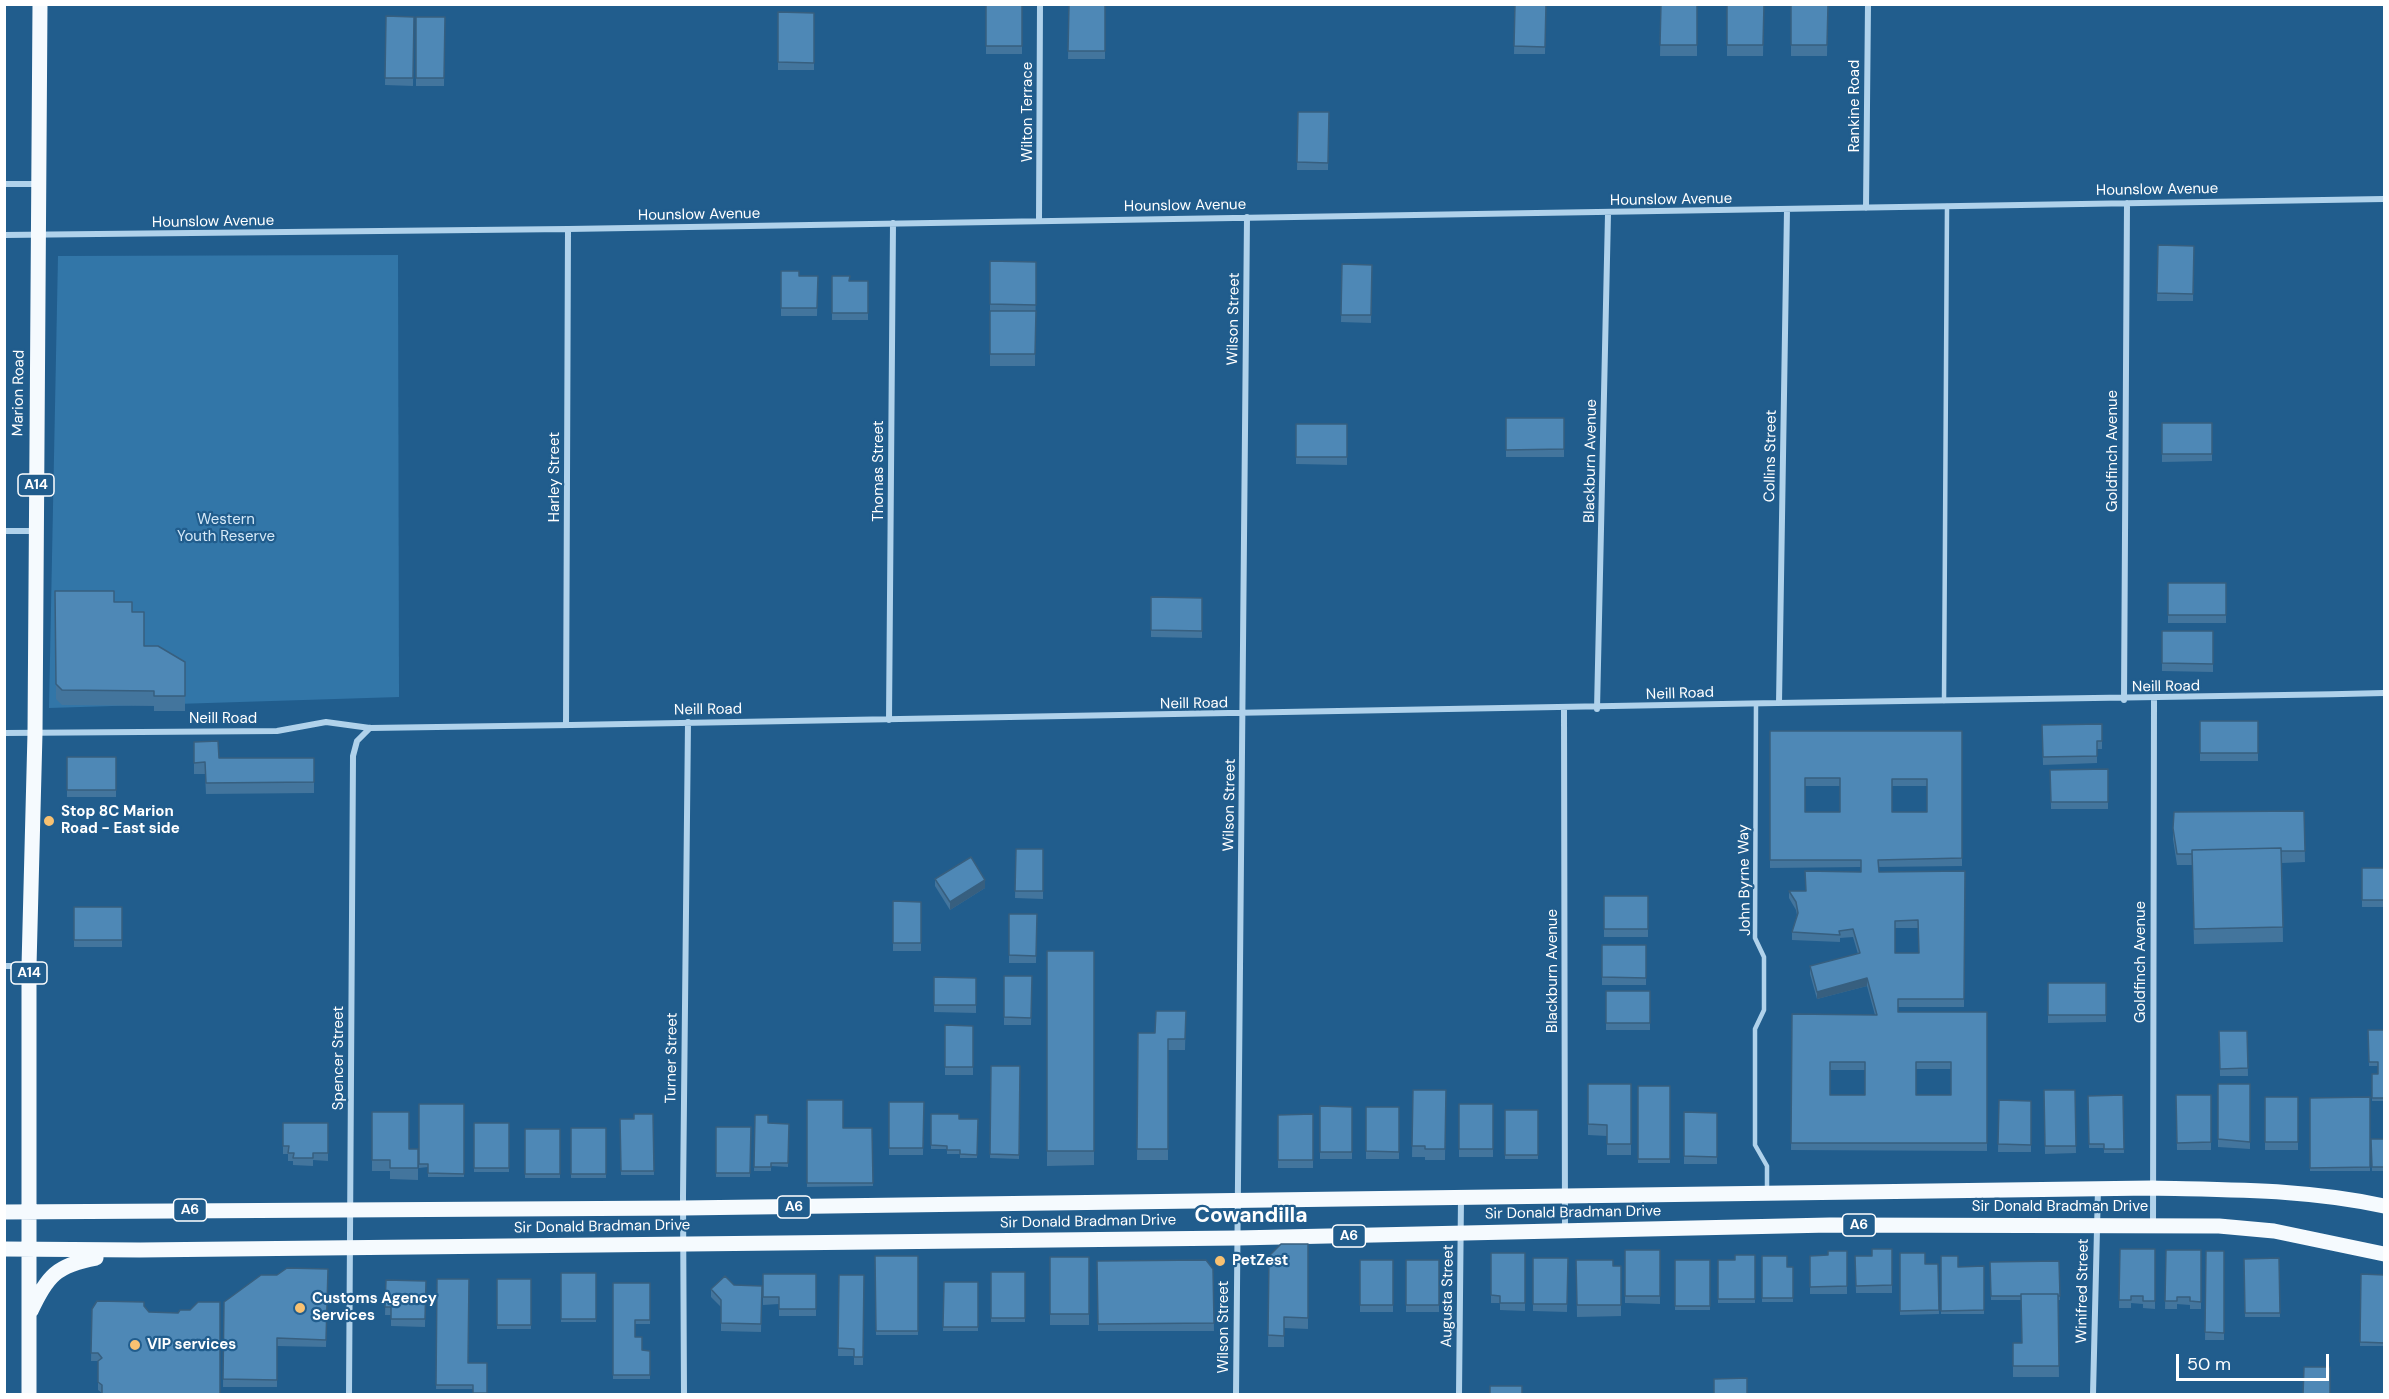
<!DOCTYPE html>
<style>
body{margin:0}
#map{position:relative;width:2389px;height:1399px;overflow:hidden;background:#215d8d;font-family:"DM Sans",sans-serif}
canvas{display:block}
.frame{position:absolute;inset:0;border:6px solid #fff;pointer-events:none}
.scale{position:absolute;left:2176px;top:1354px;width:153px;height:27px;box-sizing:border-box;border:3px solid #fff;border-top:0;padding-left:8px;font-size:18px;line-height:21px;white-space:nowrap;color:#fff;-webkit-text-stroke:4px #215d8d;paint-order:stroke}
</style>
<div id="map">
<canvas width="2389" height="1399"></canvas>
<div class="frame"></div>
<div class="scale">50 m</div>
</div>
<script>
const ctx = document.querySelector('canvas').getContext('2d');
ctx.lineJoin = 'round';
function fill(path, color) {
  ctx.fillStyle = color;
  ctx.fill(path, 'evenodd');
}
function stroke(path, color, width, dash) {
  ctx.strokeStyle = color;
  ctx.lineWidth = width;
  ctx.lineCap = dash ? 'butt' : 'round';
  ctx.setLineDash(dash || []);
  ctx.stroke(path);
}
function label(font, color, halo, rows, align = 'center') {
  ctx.font = font + ' "DM Sans",sans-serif';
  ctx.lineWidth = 4.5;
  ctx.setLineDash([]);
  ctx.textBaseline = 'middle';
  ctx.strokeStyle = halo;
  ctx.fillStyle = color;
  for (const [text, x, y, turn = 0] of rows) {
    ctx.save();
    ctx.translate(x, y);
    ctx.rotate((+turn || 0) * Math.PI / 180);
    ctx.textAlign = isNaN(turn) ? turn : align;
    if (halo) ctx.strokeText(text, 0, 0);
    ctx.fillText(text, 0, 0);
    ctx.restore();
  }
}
fill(new Path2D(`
 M398,255L399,697L49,708L58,256Z`), '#3276a8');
stroke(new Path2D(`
 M1944,701L1947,206
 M1756,704L1755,938L1764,957V1010L1755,1029V1145L1767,1166V1191`), '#b0d2eb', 4.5);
stroke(new Path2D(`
 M4,184H37
 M1866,208L1868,4
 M1039,220L1040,4
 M4,235L568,229L2384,199
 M4,531H35
 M2124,700L2127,203
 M1779,703L1787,210
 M1597,709L1608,214
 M1564,710L1565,1231
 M889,720L893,223
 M566,725L568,229
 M4,733L277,731L326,722L370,728C839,721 1308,715 1777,703C1980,698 2182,698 2384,693
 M4,966H28
 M2153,1225L2154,699
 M349,1394L353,756L357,741L370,728
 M684,1394L683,1196L688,722
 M1236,1394L1247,217
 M1459,1394L1461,1198
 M2093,1394L2098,1188`), '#b0d2eb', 6);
stroke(new Path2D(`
 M4,1212L683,1208L2152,1188C2230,1190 2309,1189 2384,1206
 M4,1249L140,1250L1237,1238L1830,1225L2219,1226L2274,1231L2384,1254
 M31,1311C47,1276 57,1265 96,1258
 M29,1394V966L35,733L40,4`), '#f5fafe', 15);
fill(new Path2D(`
 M986,4H1022V54H986Z
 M1069,4H1105V59H1068Z
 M1515,4H1546L1545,54H1514Z
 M1661,4H1697V56H1660Z
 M1727,4H1764L1763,56H1727Z
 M1791,4H1828L1827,56H1791Z
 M778,12L814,13V70H778Z
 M386,16L414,17L413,86L385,85Z
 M416,17H445L444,86H416Z
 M1298,112H1329L1328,170H1297Z
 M2158,245L2194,246L2193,301H2157Z
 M990,261L1036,262L1035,366H990Z
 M1342,264L1372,265L1371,323L1341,322Z
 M781,271L799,276H818L817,316H781Z
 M832,276L849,281H868V320H832Z
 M1506,418H1564V457H1506Z
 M2162,423H2212V461L2162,462Z
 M1296,424H1347V465L1296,464Z
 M2168,583H2226V623H2168Z
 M55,591L114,602L132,612L144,646L185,662V711H154V706L62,705L56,699Z
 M1151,597L1202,598V638L1151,637Z
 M2162,631H2213V672L2162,671Z
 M2200,721H2258V761H2200Z
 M2102,724V749H2097V763L2043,765L2042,725Z
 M1770,731H1962V866L1879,867V872L1965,871L1964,1007H1898V1012H1987V1151L1791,1150L1792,1014L1875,1015L1867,986L1817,999L1810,974V966L1858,954L1853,937L1840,938V942L1792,940V932L1797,915L1796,910L1789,898V891H1805L1861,872V867L1770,868ZM1805,786H1840V812H1805ZM1892,786H1927V812H1892ZM1895,928H1918L1919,953H1895ZM1916,1069H1951V1095H1916ZM1830,1070H1865V1095H1830Z
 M194,742L219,758H314V793L206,794L205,774H194Z
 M67,757H116V797H67Z
 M2108,769V809H2051L2050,770Z
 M2304,811L2305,862L2282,863L2283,942L2194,944L2192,865H2177L2173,839V828Z
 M1016,849H1043V899L1015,898Z
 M2362,868H2385V907H2362Z
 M935,879L985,888L950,910L935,886Z
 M1604,896H1648V937H1604Z
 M893,901L921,902V951H893Z
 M74,907H122V947H74Z
 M1009,914H1037L1036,963H1009Z
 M1602,945H1646V985H1602Z
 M1047,951H1094V1165L1047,1166Z
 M1004,976H1032L1031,1025H1004Z
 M934,977L976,978V1013L934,1012Z
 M2048,983H2106V1022L2048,1023Z
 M1606,991H1650V1030H1606Z
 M1186,1011L1185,1050H1168V1160H1137L1138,1033H1155Z
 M945,1025L973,1026V1075H945Z
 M2368,1030H2385V1101H2372V1074H2378V1066H2369Z
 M2219,1031H2247L2248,1076H2220Z
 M991,1066H1020L1019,1159L990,1158Z
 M1588,1084H1631V1155H1607V1136L1588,1135Z
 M2218,1084H2250V1149L2218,1147Z
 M1638,1086H1670V1163H1638Z
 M1413,1090H1446L1445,1160H1425V1157H1412Z
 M2044,1090H2075L2076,1153L2045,1154Z
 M2123,1095L2124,1153H2104V1148H2089L2088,1096Z
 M2176,1095H2211V1150H2177Z
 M2265,1097H2298V1150H2265Z
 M2370,1097V1171H2310V1098Z
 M807,1100L843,1128H872L873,1186L807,1187Z
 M1999,1100L2031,1101V1152H1998Z
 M889,1102H924L923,1155H889Z
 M419,1104H464V1177H428V1167L419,1168Z
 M1459,1104H1493V1157H1459Z
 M1320,1106L1352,1107V1159H1320Z
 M1366,1107H1399V1159H1366Z
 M1505,1110H1538V1159H1505Z
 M372,1112L409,1149H418V1180L390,1179V1171H372Z
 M1684,1112L1717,1113V1164H1684Z
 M653,1114L654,1175H621L620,1119H634Z
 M931,1114L959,1119H978L977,1158H960V1154H947V1149H931Z
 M1313,1114V1168H1278V1115Z
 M755,1115L768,1123L789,1124L788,1167L771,1166V1171H754Z
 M283,1123H328V1161L313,1160V1166L293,1165V1161H288V1154H283Z
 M474,1123H509V1172H474Z
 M716,1127H751L750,1177H716Z
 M571,1128H606V1178H571Z
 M525,1129H560V1178H525Z
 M2371,1139H2385V1171H2372Z
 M1308,1244V1329L1284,1328V1347H1268L1269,1256Z
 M1892,1249V1293H1856L1855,1256H1872Z
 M2120,1249H2155V1309L2143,1308V1304L2131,1303V1308H2119Z
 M1625,1250H1660V1304L1625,1303Z
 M2166,1250H2201V1309H2190V1305L2177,1304V1309H2165Z
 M1847,1251V1294H1810V1256L1828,1255Z
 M2206,1251H2224V1340H2205Z
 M1491,1253H1525V1311L1500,1310V1303H1491Z
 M1900,1253L1925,1264H1938L1939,1314L1900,1315Z
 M1755,1255V1303H1718V1260H1735Z
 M875,1256H918V1335H876Z
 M1762,1256L1787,1267H1793V1302H1762Z
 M1941,1256L1958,1267L1984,1266V1314H1941Z
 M1050,1257H1089V1325H1050Z
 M1533,1258H1568L1567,1312L1533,1311Z
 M2279,1258L2280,1317H2245L2244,1259Z
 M1360,1260H1393V1312H1360Z
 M1406,1260H1439V1312H1406Z
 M1576,1260L1613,1266H1621V1316L1577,1317Z
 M1675,1260H1710V1310H1675Z
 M1097,1261L1213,1269L1214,1331H1098Z
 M2059,1261L2060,1300H2058L2059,1377H2013V1343H2022L2021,1300H1991L1990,1262Z
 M328,1269L326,1347L277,1346V1387H223L224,1302L277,1275Z
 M991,1272H1025V1322H991Z
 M561,1273H596V1322H561Z
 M763,1274H816V1316H779V1304L763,1305Z
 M2361,1274L2385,1275V1346H2360Z
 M839,1275H864L863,1365H854V1356H838Z
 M437,1279L468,1363H487V1395H473V1389H436Z
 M497,1279H531V1329H497Z
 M386,1280L426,1281L425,1327L391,1326V1315H385Z
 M944,1282H978V1331H943Z
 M613,1283H650V1324H635V1337L642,1350L650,1351V1379H613Z
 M734,1285L762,1286L761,1332L721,1331V1307L711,1297V1289Z
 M144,1306L149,1312L178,1313L190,1310L102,1393L98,1390V1361H91L92,1309Z`), '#43759d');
fill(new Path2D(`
 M985,880V888L950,910V902Z
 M1867,978V986L1817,999V992Z`), '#375f7f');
const building = new Path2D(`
 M986,4H1022V46H986Z
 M1069,4H1105V51H1068Z
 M1515,4H1546L1545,47L1514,46Z
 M1661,4H1697V45H1660Z
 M1727,4H1764L1763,45H1727Z
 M1791,4H1828L1827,45H1791Z
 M778,12L814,13V63L778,62Z
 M386,16L414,17L413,78H385Z
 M416,17H445L444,78H416Z
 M1298,112H1329L1328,163L1297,162Z
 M2158,245L2194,246L2193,294L2157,293Z
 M990,261L1036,262V305L990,304Z
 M1342,264L1372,265L1371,315H1341Z
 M781,271H799V276H818L817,308H781Z
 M832,276H850L849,281H868V313H832Z
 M990,311H1036L1035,354H990Z
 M1506,418H1564V449L1506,450Z
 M2162,423H2212V454H2162Z
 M1296,424H1347V457H1296Z
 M2168,583H2226V615H2168Z
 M55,591H114V602H132V612H144V646H158L185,662V696H154V691L62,690L56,684Z
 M1151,597L1202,598V631L1151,630Z
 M2162,631H2213V664L2162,663Z
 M2200,721H2258V753H2200Z
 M2102,724V741H2097V756L2043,757L2042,725Z
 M1770,731H1962V858L1878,860L1879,872L1965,871L1964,999H1898V1012H1987V1143H1791L1792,1014L1877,1015L1867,978L1817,992L1810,966L1860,953L1853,929L1839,931L1840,935L1792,932L1798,913L1796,902L1789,891H1806L1805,871L1861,872V860H1770ZM1805,778H1840V812H1805ZM1892,779H1927V812H1892ZM1918,920L1919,953H1895V921ZM1830,1062H1865V1095H1830ZM1916,1062H1951V1095H1916Z
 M218,741L219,758H314V782L206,783L205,762L194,763V742Z
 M67,757H116V790H67Z
 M2108,769V802H2051L2050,770Z
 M2304,811L2305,851H2281V848L2192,850V854H2177L2173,828L2174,812Z
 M2281,848L2283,927L2194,929L2192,850Z
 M1016,849H1043V891H1015Z
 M971,857L985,880L950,902L935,879Z
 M2362,868H2385V900H2362Z
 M1604,896H1648V929H1604Z
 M893,901L921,902V943H893Z
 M74,907H122V940H74Z
 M1009,914H1037L1036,956L1009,955Z
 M1602,945H1646V978L1602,977Z
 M1047,951H1094V1151H1047Z
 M1004,976H1032L1031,1018L1004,1017Z
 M934,977L976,978V1005H934Z
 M2048,983H2106V1015H2048Z
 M1606,991H1650V1023H1606Z
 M1156,1011H1186L1185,1039H1168V1149H1137L1138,1033H1155Z
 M945,1025L973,1026V1067H945Z
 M2368,1030H2385V1098H2372V1074H2378V1062H2369Z
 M2219,1031H2247L2248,1068L2220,1069Z
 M991,1066H1020L1019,1155L990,1154Z
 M1588,1084H1631V1144H1607V1125L1588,1124Z
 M2218,1084H2250V1142L2218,1139Z
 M1638,1086H1670V1159H1638Z
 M1413,1090H1446L1445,1149H1425V1146H1412Z
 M2044,1090H2075L2076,1146H2045Z
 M2123,1095L2124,1149H2104V1144H2089L2088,1096Z
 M2176,1095H2211V1142L2177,1143Z
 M2265,1097H2298V1142H2265Z
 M2370,1097V1167L2310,1168V1098Z
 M807,1100H843V1128H872L873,1183H807Z
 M1999,1100L2031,1101V1145L1998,1144Z
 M889,1102H924L923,1148H889Z
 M419,1104H464V1174L428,1173V1164H419Z
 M1459,1104H1493V1149H1459Z
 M1320,1106L1352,1107V1152H1320Z
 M1366,1107H1399V1152L1366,1151Z
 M1505,1110H1538V1155H1505Z
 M372,1112H409V1149H418V1168H390V1160H372Z
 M1684,1112L1717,1113V1157L1684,1156Z
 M634,1114H653L654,1171H621L620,1119H634Z
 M931,1114H959V1119H978L977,1155L960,1154V1150H947V1146L931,1145Z
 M1313,1114V1160H1278V1115Z
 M755,1115H768V1123L789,1124L788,1163H771V1167H754Z
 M283,1123H328V1153H313V1158H293L294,1153H288L289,1146H283Z
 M474,1123H509V1168H474Z
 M716,1127H751L750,1173H716Z
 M571,1128H606V1174H571Z
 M525,1129H560V1174H525Z
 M2371,1139H2385V1167H2372Z
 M1281,1244H1308V1318L1284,1317V1336L1268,1335L1269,1256Z
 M1872,1249H1892V1285L1856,1286L1855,1256H1872Z
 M2120,1249H2155V1301H2143V1296H2131V1300H2119Z
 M1625,1250H1660V1296H1625Z
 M2166,1250H2201V1302L2190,1301V1297H2177V1301H2165Z
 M1828,1251H1847V1286L1810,1287V1256L1828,1255Z
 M2206,1251H2224V1333L2205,1332Z
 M1491,1253H1525V1303H1500V1296L1491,1295Z
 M1900,1253H1925V1264H1938L1939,1310L1900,1311Z
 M1735,1255H1755V1299H1718V1260H1735Z
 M875,1256H918V1331H876Z
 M1762,1256H1787V1267H1793V1298H1762Z
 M1941,1256H1958V1267L1984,1266V1310L1941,1311Z
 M1050,1257H1089V1314H1050Z
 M1533,1258H1568L1567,1304H1533Z
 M2279,1258L2280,1313H2245L2244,1259Z
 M1206,1260L1213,1269L1214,1323L1098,1324L1097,1261Z
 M1360,1260H1393V1305H1360Z
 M1406,1260H1439V1305H1406Z
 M1576,1260H1613V1266H1621V1305H1577Z
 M1675,1260H1710V1306H1675Z
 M2059,1261L2060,1296H2058V1294H2021V1296H1991L1990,1262Z
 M287,1268L328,1269L326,1340L277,1338V1380L223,1379L224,1302L261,1275H277Z
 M991,1272H1025V1318H991Z
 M561,1273H596V1319H561Z
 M763,1274H816V1309H779V1297H763Z
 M2361,1274L2385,1275V1343L2360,1342Z
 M839,1275H864L863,1357H854V1349L838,1348Z
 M725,1276L734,1285L762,1286L761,1324L721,1323V1300L711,1289Z
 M437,1279H469L468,1363H487V1393H473V1385H436Z
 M497,1279H531V1325H497Z
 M386,1280L426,1281L425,1319H391V1307H385Z
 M944,1282H978V1327H943Z
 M613,1283H650V1320H635V1337H642V1350L650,1351V1375H613Z
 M2021,1294H2058L2059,1366H2013V1343H2022Z
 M97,1301L144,1302V1306L149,1312L178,1313L180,1310H190L198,1302H220V1395H102V1385L98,1382V1361L102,1358L98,1353H91L92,1309Z
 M2304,1367H2330V1395H2303Z
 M1747,1378V1395H1714V1379Z
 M1490,1386H1522V1395H1490Z`);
fill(building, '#4e88b6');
stroke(building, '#375f7f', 1.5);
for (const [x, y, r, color] of [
 [49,821,6,"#f8c171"],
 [1220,1261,6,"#f8c171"],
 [300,1308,6,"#f8c171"],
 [135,1345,6,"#f8c171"]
]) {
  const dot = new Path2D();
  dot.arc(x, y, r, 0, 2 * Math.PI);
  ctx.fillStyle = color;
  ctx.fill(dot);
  stroke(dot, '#215d8d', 2);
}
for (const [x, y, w] of [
 [36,485,36],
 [29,973,36],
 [794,1207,33],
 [190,1210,33],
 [1859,1225,33],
 [1349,1236,33]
]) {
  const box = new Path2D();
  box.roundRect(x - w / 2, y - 11, w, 22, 4.5);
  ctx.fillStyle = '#215d8d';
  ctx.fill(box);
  stroke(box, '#fff', 1.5);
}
label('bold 14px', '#fff', null, [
 ["A14",36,485],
 ["A14",29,973],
 ["A6",794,1207],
 ["A6",190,1210],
 ["A6",1859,1225],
 ["A6",1349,1236]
]);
label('15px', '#fff', '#215d8d', [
 ["Rankine Road",1855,106,-90],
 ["Wilton Terrace",1028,112,-90],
 ["Hounslow Avenue",2157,190,-1],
 ["Hounslow Avenue",1671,200,-1],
 ["Hounslow Avenue",1185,206,-1],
 ["Hounslow Avenue",699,215,-1],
 ["Hounslow Avenue",213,222,-1],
 ["Wilson Street",1234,319,-89],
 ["Marion Road",19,393,-89],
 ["Goldfinch Avenue",2113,451,-90],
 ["Collins Street",1771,456,-89],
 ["Blackburn Avenue",1591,461,-89],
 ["Thomas Street",879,471,-90],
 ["Harley Street",555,477,-90],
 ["Neill Road",2166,687,-1],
 ["Neill Road",1680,694,-2],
 ["Neill Road",1194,704,-1],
 ["Neill Road",708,710,-1],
 ["Neill Road",223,719],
 ["Wilson Street",1230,805,-89],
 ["John Byrne Way",1745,880,-91],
 ["Goldfinch Avenue",2141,962,-90],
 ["Blackburn Avenue",1553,971,-90],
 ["Spencer Street",339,1058,-90],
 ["Turner Street",672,1058,-89],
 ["Sir Donald Bradman Drive",2060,1207],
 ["Sir Donald Bradman Drive",1573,1213,-1],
 ["Sir Donald Bradman Drive",1088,1222,-1],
 ["Sir Donald Bradman Drive",602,1227,-1],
 ["Winifred Street",2083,1291,-89],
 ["Augusta Street",1448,1296,-89],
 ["Wilson Street",1224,1327,-90]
]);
label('15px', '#d5e9f8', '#215d8d', [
 ["Western",226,520],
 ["Youth Reserve",226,537]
]);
label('bold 15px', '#fff', '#215d8d', [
 ["Stop 8C Marion",61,812],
 ["Road - East side",61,829],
 ["PetZest",1232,1261],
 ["Customs Agency",312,1299],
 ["Services",312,1316],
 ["VIP services",147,1345]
], 'left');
label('bold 21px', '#fff', '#215d8d', [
 ["Cowandilla",1251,1216]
]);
</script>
